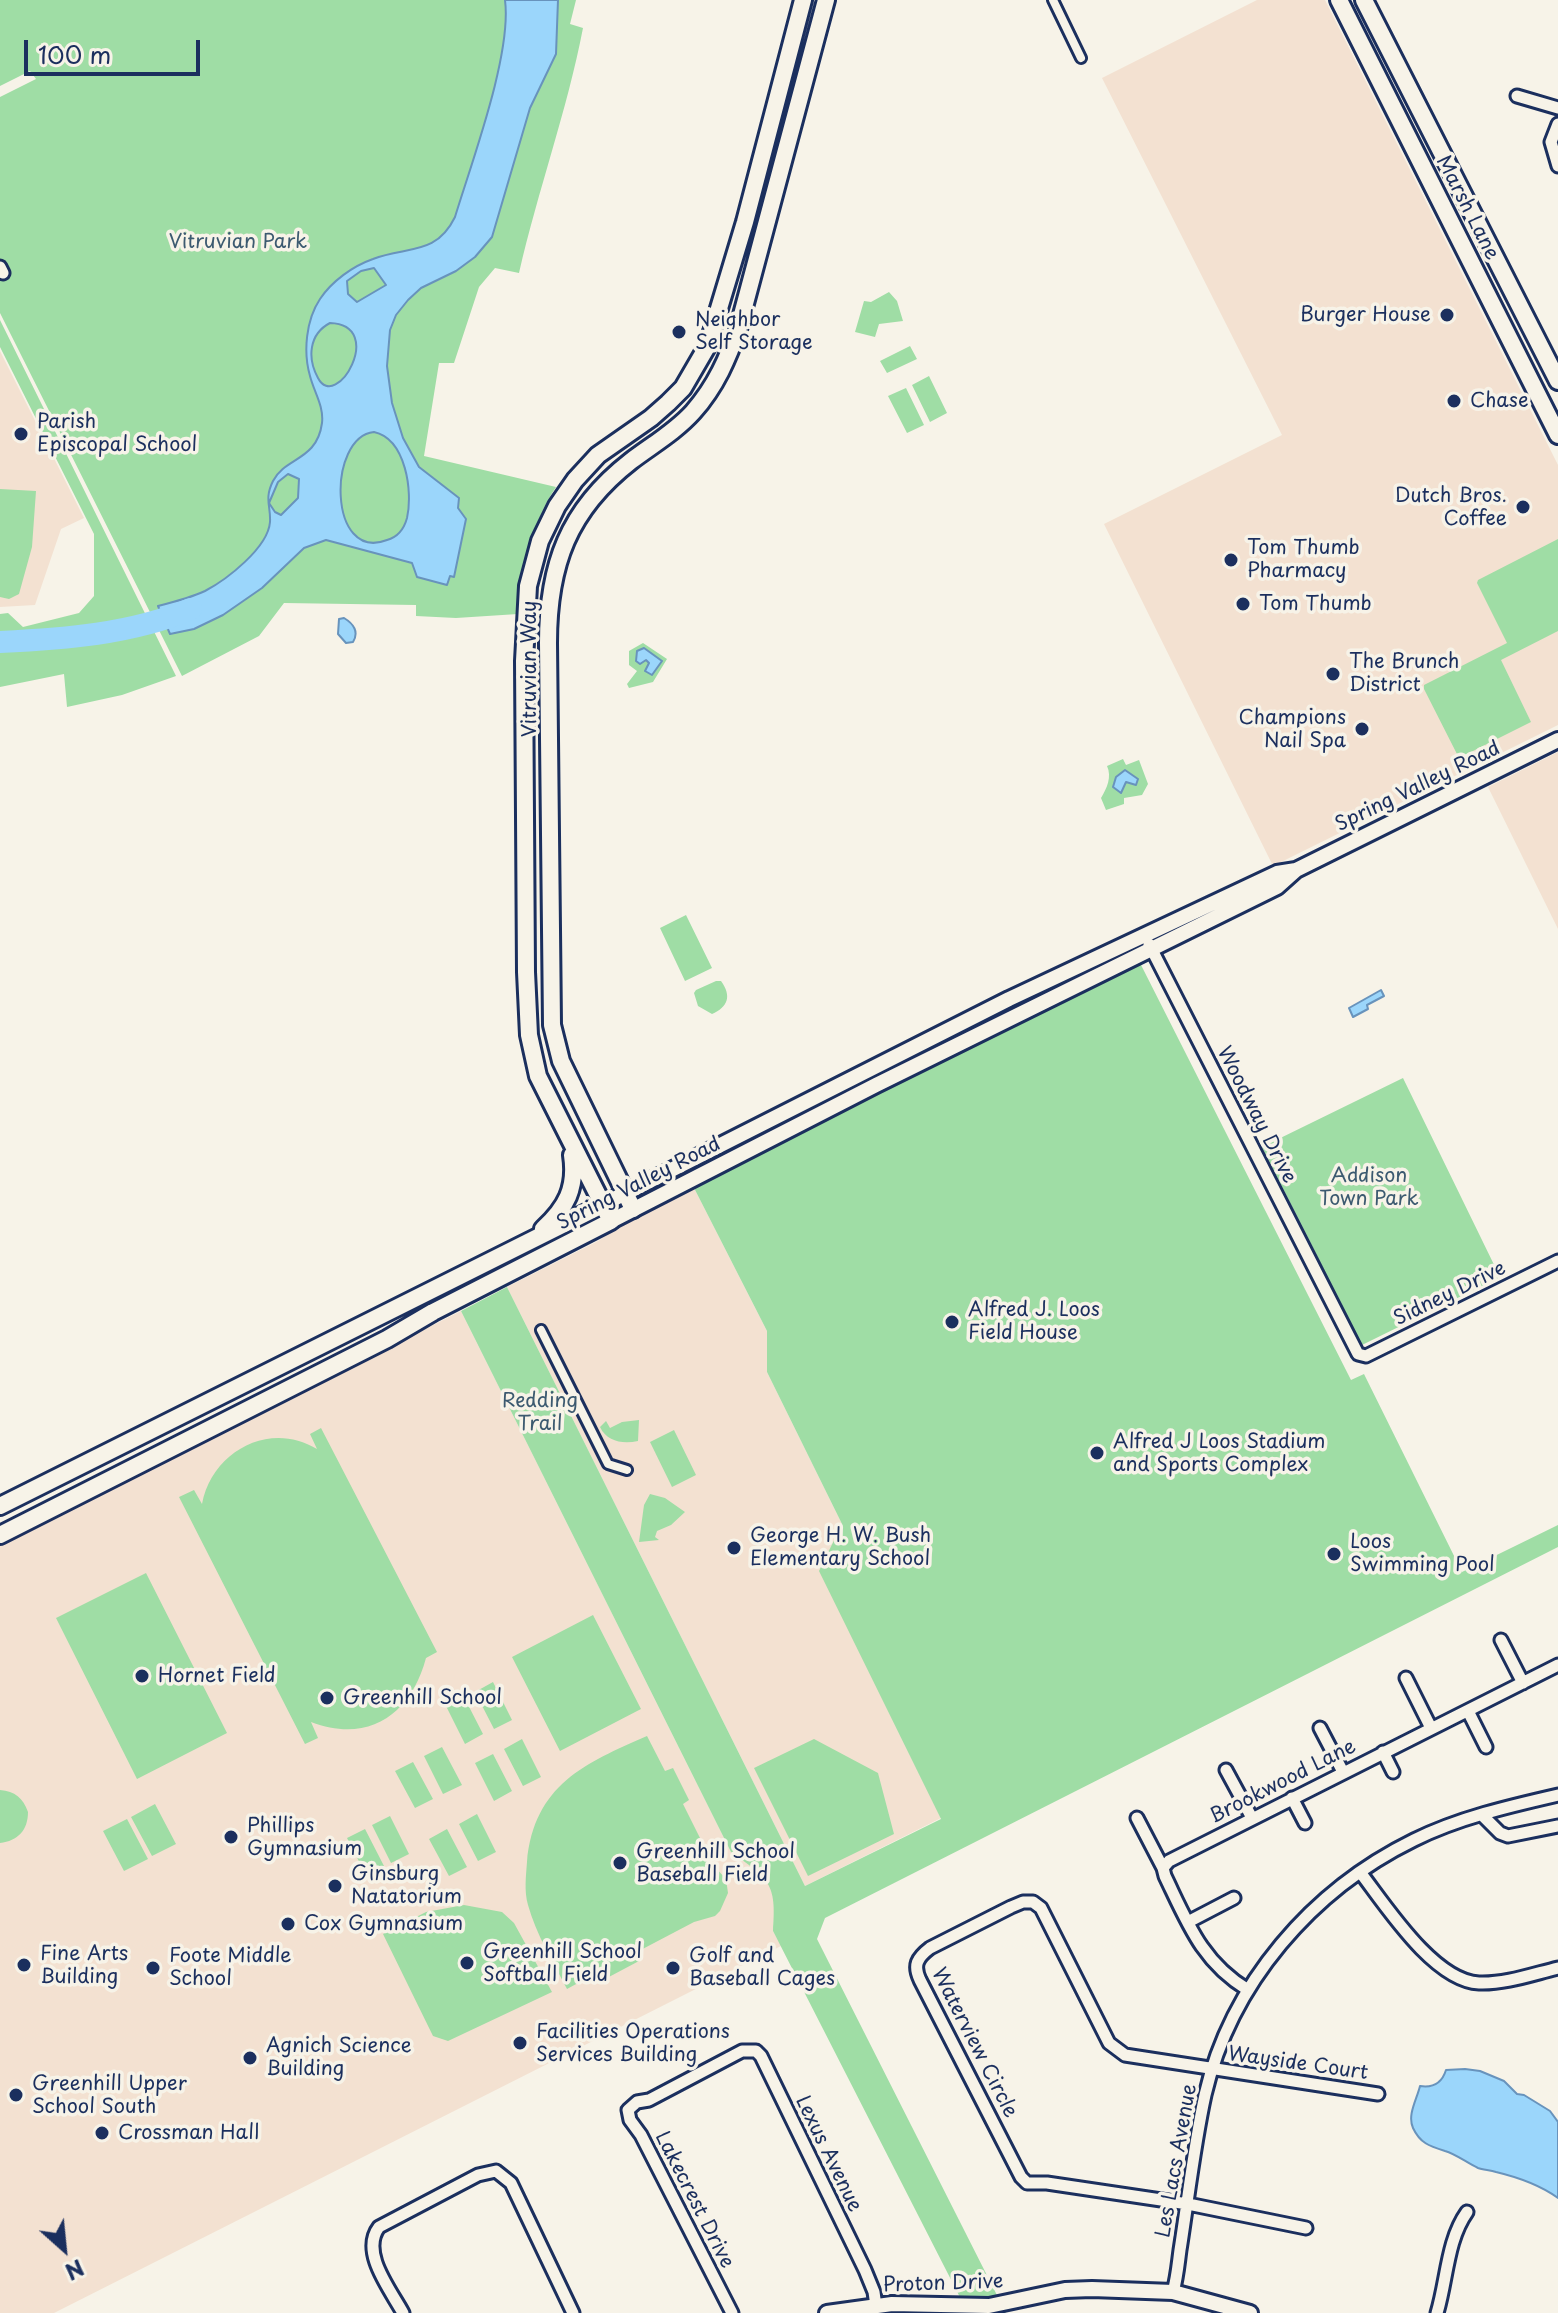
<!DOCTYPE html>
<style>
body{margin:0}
#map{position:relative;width:1558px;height:2313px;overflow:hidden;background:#f7f3e8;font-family:"Playpen Sans",sans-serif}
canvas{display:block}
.north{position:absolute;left:24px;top:2209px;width:80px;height:80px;-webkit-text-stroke:6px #f7f3e8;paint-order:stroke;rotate:153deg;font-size:22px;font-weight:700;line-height:32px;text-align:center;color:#1b2f5e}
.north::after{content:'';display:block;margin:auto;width:28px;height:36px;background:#1b2f5e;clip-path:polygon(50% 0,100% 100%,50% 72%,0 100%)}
.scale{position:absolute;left:24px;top:40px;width:176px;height:36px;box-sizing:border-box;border:4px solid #1b2f5e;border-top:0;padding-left:10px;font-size:24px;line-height:28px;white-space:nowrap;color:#1b2f5e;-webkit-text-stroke:6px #f7f3e8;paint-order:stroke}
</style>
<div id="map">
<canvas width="1558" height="2313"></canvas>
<div class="north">N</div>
<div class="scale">100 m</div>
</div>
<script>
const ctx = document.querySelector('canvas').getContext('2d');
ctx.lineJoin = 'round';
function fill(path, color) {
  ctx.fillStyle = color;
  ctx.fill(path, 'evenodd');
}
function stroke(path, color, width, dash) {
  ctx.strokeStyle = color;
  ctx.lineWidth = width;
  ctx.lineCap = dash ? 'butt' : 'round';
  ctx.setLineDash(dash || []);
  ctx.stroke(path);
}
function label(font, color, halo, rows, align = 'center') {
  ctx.font = font + ' "Playpen Sans",sans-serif';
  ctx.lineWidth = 7;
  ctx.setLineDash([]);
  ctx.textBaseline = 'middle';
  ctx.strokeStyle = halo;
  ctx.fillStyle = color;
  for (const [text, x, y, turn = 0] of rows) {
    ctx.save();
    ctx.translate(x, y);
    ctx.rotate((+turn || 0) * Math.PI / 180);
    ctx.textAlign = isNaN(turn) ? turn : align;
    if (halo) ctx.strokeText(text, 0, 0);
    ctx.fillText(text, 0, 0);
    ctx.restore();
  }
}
fill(new Path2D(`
 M1257,0H1325L1558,465V725L1273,866L1104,524L1282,435L1102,78Z
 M0,351L84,518L61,529L35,605L0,607Z
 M1558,752V929L1488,787Z
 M692,1184L767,1331V1372L842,1524L820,1571L941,1818L805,1886L507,1287L598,1241L661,1198Z
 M461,1311L731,1852L762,1873L771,1886L775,1905L773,1931L781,1946L54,2313H0V1543Z`), '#f3e1d1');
fill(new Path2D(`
 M0,0H576L570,24L583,28C567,111 538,190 519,273L495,268L479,287L454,363H439L424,456L556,487C531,524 523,570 518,614L456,618L416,616V605L284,603L259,636L182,676L0,313V97L36,79L30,71L0,86Z
 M889,292L897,301L903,321L879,324L875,337L855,332L864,301L871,302Z
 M0,320L176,676L122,695L67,707L64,674L0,687V614L8,613L23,627L79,613L94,596V534L0,347Z
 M910,346L917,359L887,373L880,361Z
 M929,376L947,413L930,422L912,385Z
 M906,388L924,425L907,433L888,396Z
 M0,489L36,491L32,547L19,594L9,599L0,597Z
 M1558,539V631L1501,660L1531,722L1459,758L1424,689V685L1507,643L1477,583L1478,580Z
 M643,643L667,659L653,682L629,688L627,684L637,671L629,665V651Z
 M1123,759L1126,765L1139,760L1148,784L1142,795L1124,798V804L1106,810L1101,798C1107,788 1112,777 1107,766Z
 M686,915L712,968L685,981L660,928Z
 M1139,961L1351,1380L1364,1374L1462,1572L1558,1525V1547L825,1918L817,1939L1006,2313H968L773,1931C777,1883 769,1879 731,1852L461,1311L507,1287L805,1886L941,1819L819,1571L842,1524L767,1372V1331L692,1184Z
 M716,981H721C732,996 728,1007 712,1014L698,1006L694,993L696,990Z
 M1403,1078L1500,1277L1362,1345L1262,1147Z
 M639,1420L638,1441C623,1444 607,1442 600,1427L606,1421L610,1428L622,1422Z
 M321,1428L437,1652L426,1658C411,1714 369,1744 311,1722L318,1738L305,1744L179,1497L194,1490L202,1504C212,1451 270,1420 317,1449L310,1434Z
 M674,1430L696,1475L672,1487L650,1442Z
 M650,1494L665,1498L685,1512L671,1525L657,1531L655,1537L659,1540L639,1542L644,1505Z
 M146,1573L227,1733L137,1779L56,1618Z
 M593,1615L641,1709L560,1751L512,1657Z
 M493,1682L512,1720L494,1729L475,1692Z
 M464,1697L483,1734L465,1744L446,1706Z
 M647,1736L665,1771L673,1768L689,1800L683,1804L714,1866L726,1879L728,1893L720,1911L715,1916L694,1922L635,1953L639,1961L607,1978L602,1970L567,1989C553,1962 536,1934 528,1905C524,1891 526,1876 527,1862C534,1785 585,1763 647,1736Z
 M522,1739L541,1777L523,1786L504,1749Z
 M814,1739L878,1773L894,1834L808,1876L754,1768Z
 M442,1747L462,1785L443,1794L424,1756Z
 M493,1754L512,1791L494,1801L475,1763Z
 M413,1762L433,1799L415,1808L395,1771Z
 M0,1790C15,1791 23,1798 28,1812C28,1830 18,1841 0,1843Z
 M155,1804L176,1844L152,1856L131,1817Z
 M477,1814L496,1852L478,1861L459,1824Z
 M390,1816L409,1854L391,1863L372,1825Z
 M127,1819L148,1859L124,1871L103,1831Z
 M365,1829L384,1866L366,1875L347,1838Z
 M447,1829L467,1867L449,1876L429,1839Z
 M464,1905L502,1912L514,1923L552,1992L448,2041L433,2036L383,1934L426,1912Z`), '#9fdda5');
const water = new Path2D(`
 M505,0H558L556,54L530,108L492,237L475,257L456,271L421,288L408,300L396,315L390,330L387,366L392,403L403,438L419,467L459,498L458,508L466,519L454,577L450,576L447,585L417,577L412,563L326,540L304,548L262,588L223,615L194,629L170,634L158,606C174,602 190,598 205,591C226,580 268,548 270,522C271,506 264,499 273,481C285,457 317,461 322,423C324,406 314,392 310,376C303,352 306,320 320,299C332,281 353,266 373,259C407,246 436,256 455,217C472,161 512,54 505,0ZM374,268L386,285L357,302L348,294L347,281L361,271ZM330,323C387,325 336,413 318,378C307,358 309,334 330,323ZM374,432C406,439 413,492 407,518C404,529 398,537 387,540C328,563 327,437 374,432ZM288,474L299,479L298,498L281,515L275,512L269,503L278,482Z
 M344,618C354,624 359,632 353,642L346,643L338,634L339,619Z
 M644,648L662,661L652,675L645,671L649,663L646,660L640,664L636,661L637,651Z
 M1125,770L1138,779L1136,785L1126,782L1121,793L1113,787L1116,777Z
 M1381,990L1384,996L1367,1005L1368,1009L1353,1017L1349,1008Z
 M1465,2069L1480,2071L1504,2081L1517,2094L1524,2095L1550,2111L1558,2122V2198C1540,2185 1517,2177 1496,2172C1490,2170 1483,2170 1478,2168C1467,2163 1456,2154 1445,2151C1429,2146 1420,2143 1413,2128C1407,2115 1417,2099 1420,2086C1433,2088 1442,2083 1446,2070Z`);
fill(water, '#9bd6fb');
stroke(water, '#6893bc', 2);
stroke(new Path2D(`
 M0,642C64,639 131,634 191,609`), '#9bd6fb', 22);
const pedestrian = new Path2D(`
 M1053,0L1081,58
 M541,1330L608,1464L627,1470`);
const minor = new Path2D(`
 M1517,96L1558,108
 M1558,124L1551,142L1558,166
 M0,267L3,273
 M1149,944L1358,1354L1366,1356L1558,1261
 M1501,1640L1523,1683
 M1406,1678L1431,1728
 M1468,1711L1486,1747
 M1320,1728L1343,1772
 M1383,1752L1393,1772
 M1226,1770L1252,1818
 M1292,1798L1305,1823
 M1482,1815L1500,1833L1508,1836L1558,1826
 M1137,1818L1163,1868
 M1360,1872C1386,1906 1434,1981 1479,1983C1505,1984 1533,1974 1558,1968
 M1188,1922L1234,1898
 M1248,1990C1202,1962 1188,1924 1165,1876L1163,1868L1169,1861L1558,1665
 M1306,2228L1188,2204L1047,2183H1027L1021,2177L920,1980C913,1965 917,1958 930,1948L1011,1907L1023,1902H1033L1041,1908L1109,2043L1125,2055L1378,2094
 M1173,2292C1177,2278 1178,2265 1180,2250C1188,2199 1194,2145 1205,2095C1231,1983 1312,1890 1414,1840C1458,1818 1510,1806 1558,1795
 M403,2313C390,2289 360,2252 379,2227L478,2175L496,2171L511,2183L573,2313
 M732,2313L641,2135L630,2120L628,2110L637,2102L649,2100L742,2051H756L761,2056L865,2270L874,2292L876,2306
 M1437,2313C1447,2280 1447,2240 1467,2212`);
const tertiary = new Path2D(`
 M602,1205L1009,999L1277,873L1296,870
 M611,1221L876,1085L1277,887L1296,870L1558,740
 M827,2313L892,2304L989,2306L1065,2290L1092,2289L1173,2292L1250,2313`);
const secondary = new Path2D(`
 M1339,0L1558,435
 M1364,0L1558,381
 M633,1209L561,1061L552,1025L548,643C548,565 568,510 631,461C652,445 675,432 693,412C716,386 728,358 739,326L826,0
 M543,1229C566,1208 577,1188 572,1155
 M0,1506L602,1205
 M0,1535L387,1339L433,1312L611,1221L538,1076L529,1035L526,972L524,661L528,586L540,541L557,506L575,480L598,455L651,418L668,403L683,388L708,345L745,222L803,0`);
stroke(pedestrian, '#1b2f5e', 14);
stroke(minor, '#1b2f5e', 17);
stroke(tertiary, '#1b2f5e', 20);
stroke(secondary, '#1b2f5e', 22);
stroke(pedestrian, '#f7f3e8', 8);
stroke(minor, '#f7f3e8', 11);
stroke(tertiary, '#f7f3e8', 14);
stroke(secondary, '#f7f3e8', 16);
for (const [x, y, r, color] of [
 [1447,315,8,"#1b2f5e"],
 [679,332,8,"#1b2f5e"],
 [1454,401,8,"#1b2f5e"],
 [21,434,8,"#1b2f5e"],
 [1523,507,8,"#1b2f5e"],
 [1231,560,8,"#1b2f5e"],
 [1243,604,8,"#1b2f5e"],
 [1333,674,8,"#1b2f5e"],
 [1362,729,8,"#1b2f5e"],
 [952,1322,8,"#1b2f5e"],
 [1097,1453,8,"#1b2f5e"],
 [734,1548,8,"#1b2f5e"],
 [1334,1554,8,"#1b2f5e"],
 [142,1676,8,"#1b2f5e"],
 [327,1698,8,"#1b2f5e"],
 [231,1837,8,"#1b2f5e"],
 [620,1863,8,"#1b2f5e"],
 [335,1886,8,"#1b2f5e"],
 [288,1924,8,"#1b2f5e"],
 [467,1963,8,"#1b2f5e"],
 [24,1965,8,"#1b2f5e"],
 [153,1968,8,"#1b2f5e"],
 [673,1968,8,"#1b2f5e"],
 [520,2043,8,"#1b2f5e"],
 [250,2058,8,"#1b2f5e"],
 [16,2095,8,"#1b2f5e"],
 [102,2133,8,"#1b2f5e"]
]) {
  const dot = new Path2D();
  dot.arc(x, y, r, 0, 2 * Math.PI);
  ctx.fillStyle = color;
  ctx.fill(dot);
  stroke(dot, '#f7f3e8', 3);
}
label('20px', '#1b2f5e', '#f7f3e8', [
 ["Marsh Lane",1467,208,63],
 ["Vitruvian Way",530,669,-90],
 ["Spring Valley Road",1418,787,-26],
 ["Woodway Drive",1256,1115,63],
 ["Spring Valley Road",639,1184,-27],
 ["Sidney Drive",1450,1294,-26],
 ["Brookwood Lane",1283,1782,-27],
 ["Waterview Circle",974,2043,63],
 ["Wayside Court",1298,2064,8],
 ["Lexus Avenue",828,2154,64],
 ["Les Lacs Avenue",1177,2161,-80],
 ["Lakecrest Drive",694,2200,63],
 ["Proton Drive",943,2284,-2]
]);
label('20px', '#3c5a70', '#f7f3e8', [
 ["Vitruvian Park",238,242],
 ["Addison",1369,1176],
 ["Town Park",1369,1199],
 ["Redding",540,1401],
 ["Trail",540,1424]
]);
label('20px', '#1b2f5e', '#f7f3e8', [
 ["Burger House",1431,315,"right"],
 ["Neighbor",695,320],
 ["Self Storage",695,343],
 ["Chase",1470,401],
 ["Parish",37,422],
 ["Episcopal School",37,445],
 ["Dutch Bros.",1507,496,"right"],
 ["Coffee",1507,519,"right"],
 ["Tom Thumb",1247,548],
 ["Pharmacy",1247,571],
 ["Tom Thumb",1259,604],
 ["The Brunch",1349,662],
 ["District",1349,685],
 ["Champions",1346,718,"right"],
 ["Nail Spa",1346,741,"right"],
 ["Alfred J. Loos",968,1310],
 ["Field House",968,1333],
 ["Alfred J Loos Stadium",1113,1442],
 ["and Sports Complex",1113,1465],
 ["George H. W. Bush",750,1536],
 ["Elementary School",750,1559],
 ["Loos",1350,1542],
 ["Swimming Pool",1350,1565],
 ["Hornet Field",158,1676],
 ["Greenhill School",343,1698],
 ["Phillips",247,1826],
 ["Gymnasium",247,1849],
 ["Greenhill School",636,1852],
 ["Baseball Field",636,1875],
 ["Ginsburg",351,1874],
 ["Natatorium",351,1897],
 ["Cox Gymnasium",304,1924],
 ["Greenhill School",483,1952],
 ["Softball Field",483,1975],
 ["Fine Arts",40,1954],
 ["Building",40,1977],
 ["Foote Middle",169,1956],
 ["School",169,1979],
 ["Golf and",689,1956],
 ["Baseball Cages",689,1979],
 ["Facilities Operations",536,2032],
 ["Services Building",536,2055],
 ["Agnich Science",266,2046],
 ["Building",266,2069],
 ["Greenhill Upper",32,2084],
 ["School South",32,2107],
 ["Crossman Hall",118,2133]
], 'left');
</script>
